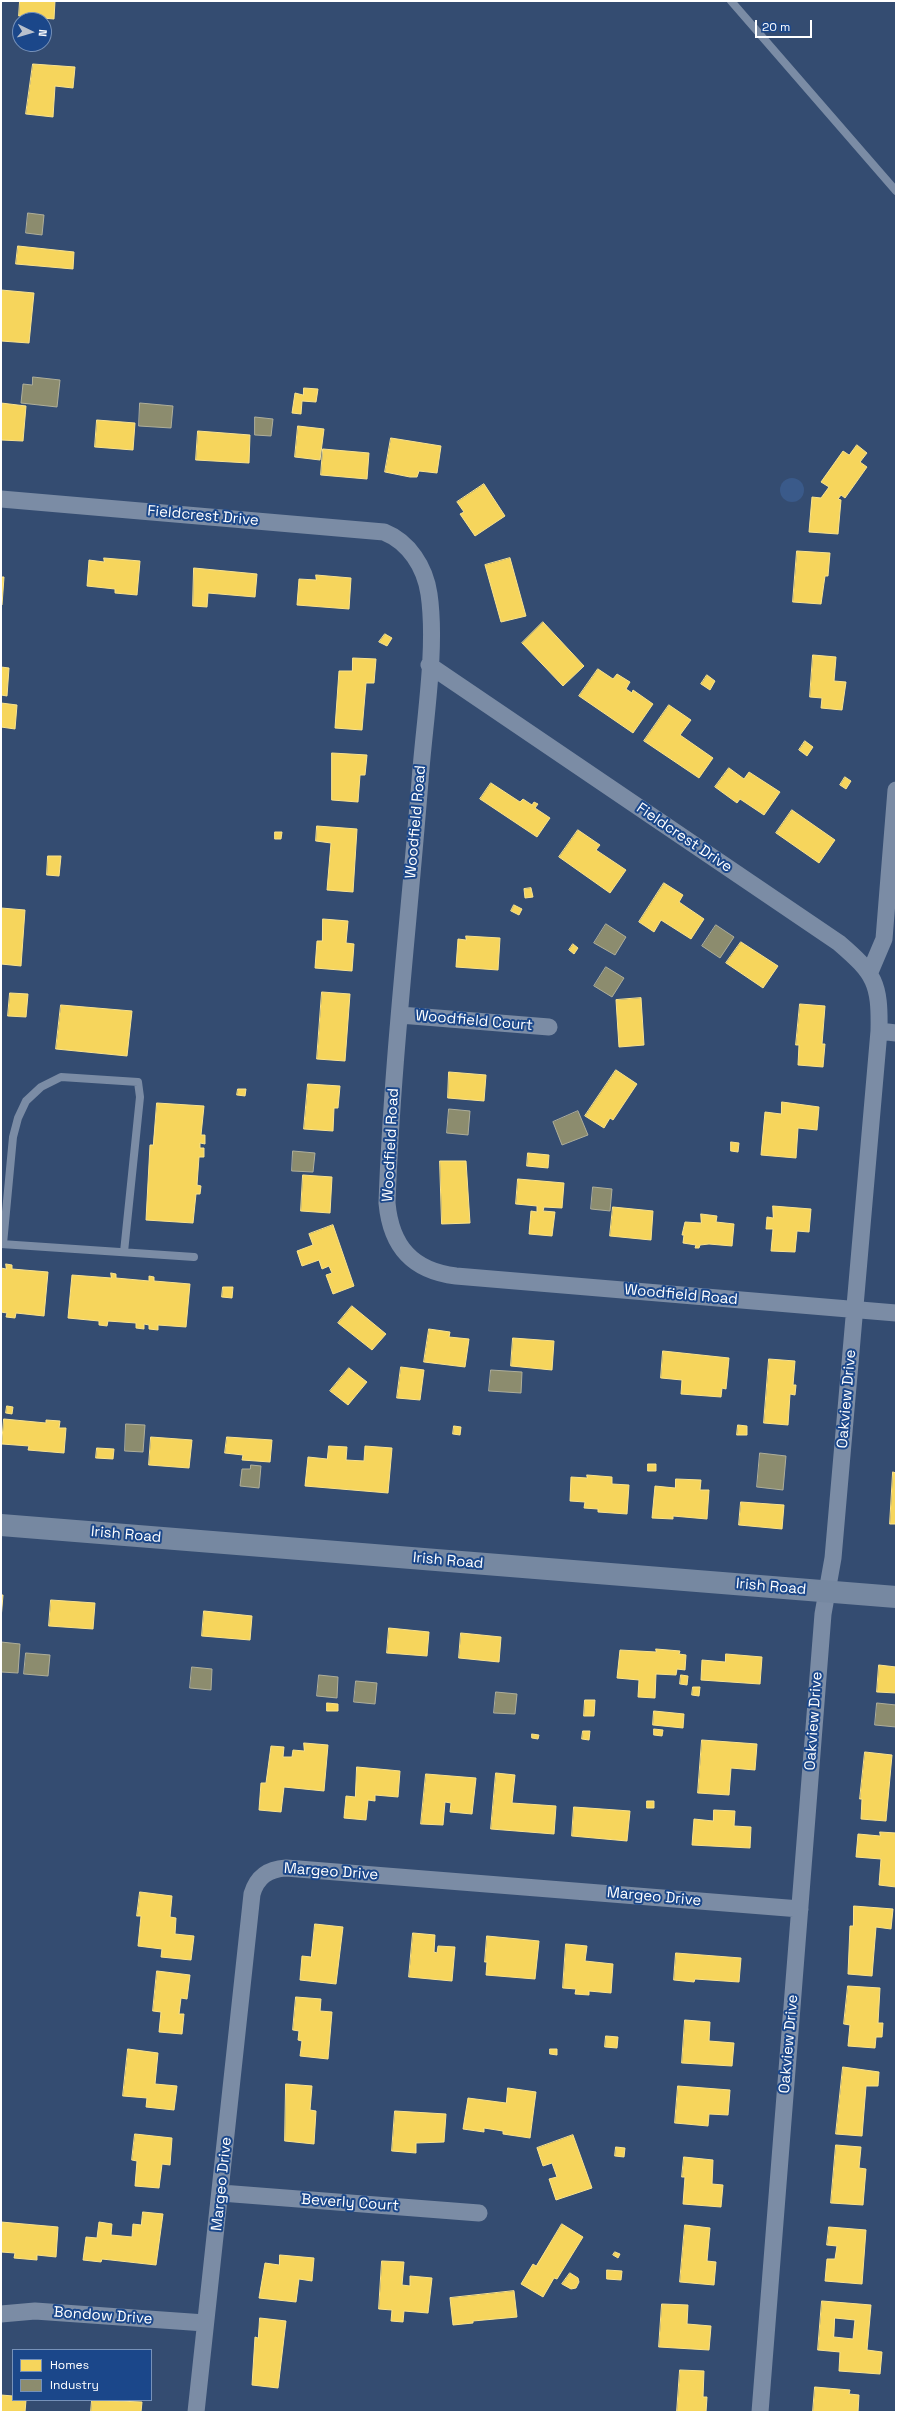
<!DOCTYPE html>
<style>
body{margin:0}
#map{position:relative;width:897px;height:2413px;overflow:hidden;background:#344c71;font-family:"Space Grotesk",sans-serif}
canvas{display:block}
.frame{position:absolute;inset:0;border:2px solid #fff;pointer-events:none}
.legend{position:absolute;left:12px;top:2349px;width:140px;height:52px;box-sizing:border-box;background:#1b478a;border:1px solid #7691b9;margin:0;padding:5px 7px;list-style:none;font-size:12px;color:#fff}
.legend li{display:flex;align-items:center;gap:8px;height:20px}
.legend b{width:20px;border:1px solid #7691b9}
.north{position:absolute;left:12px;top:12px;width:40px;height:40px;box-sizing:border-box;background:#1b478a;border:1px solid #7691b9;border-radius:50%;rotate:95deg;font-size:11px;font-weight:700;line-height:16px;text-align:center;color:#fff}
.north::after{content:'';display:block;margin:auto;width:14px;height:18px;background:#b8c0cd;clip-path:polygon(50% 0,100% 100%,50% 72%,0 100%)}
.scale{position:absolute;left:755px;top:20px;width:57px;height:18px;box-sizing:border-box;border:2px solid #fff;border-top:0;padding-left:5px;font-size:12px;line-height:14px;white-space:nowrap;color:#fff;-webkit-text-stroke:3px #1b478a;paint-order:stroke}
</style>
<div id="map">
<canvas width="897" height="2413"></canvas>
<div class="frame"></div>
<ul class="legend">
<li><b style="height:11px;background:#f6d55c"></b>Homes</li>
<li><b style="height:11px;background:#8c8c6e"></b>Industry</li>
</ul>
<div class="north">N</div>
<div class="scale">20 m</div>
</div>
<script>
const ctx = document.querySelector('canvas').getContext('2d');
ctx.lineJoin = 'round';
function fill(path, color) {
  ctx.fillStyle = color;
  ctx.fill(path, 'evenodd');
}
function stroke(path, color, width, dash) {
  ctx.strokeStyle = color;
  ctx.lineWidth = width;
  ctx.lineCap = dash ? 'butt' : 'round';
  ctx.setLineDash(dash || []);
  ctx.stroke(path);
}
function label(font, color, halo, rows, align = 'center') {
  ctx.font = font + ' "Space Grotesk",sans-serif';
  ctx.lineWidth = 4;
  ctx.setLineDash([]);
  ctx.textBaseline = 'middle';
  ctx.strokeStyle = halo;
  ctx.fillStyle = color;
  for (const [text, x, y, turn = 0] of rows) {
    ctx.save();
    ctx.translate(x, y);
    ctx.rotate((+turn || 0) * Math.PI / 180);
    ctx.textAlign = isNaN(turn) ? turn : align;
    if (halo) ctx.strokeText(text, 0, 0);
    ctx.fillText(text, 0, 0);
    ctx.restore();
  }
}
fill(new Path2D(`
 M780 490a12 12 0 1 1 24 0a12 12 0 1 1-24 0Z`), '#3a5a8a');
const homes = new Path2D(`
 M20,1H55L54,19L19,16Z
 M33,64L75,67L73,88L55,86L53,117L26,114Z
 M18,246L74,252L73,269L16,264Z
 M1,290L34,293L29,343L1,341Z
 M304,388L318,389L316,402L302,401L301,414L292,413L295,393L303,395Z
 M1,403L26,406L23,441L1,440Z
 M97,420L135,423L133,450L95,447Z
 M298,426L324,429L320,460L295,457Z
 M198,431L250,435L249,463L196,460Z
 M391,438L441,446L437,473L419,471L417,477H410L385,472Z
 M857,445L867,453L860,462L867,467L845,498L841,495L838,499L841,500L838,534L809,532L812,497L821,498L829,487L821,482L843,451L849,455Z
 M323,449L369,453L367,479L321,475Z
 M484,484L505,516L475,536L460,514L464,512L457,502Z
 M797,551L830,553L828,576H825L821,604L793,602Z
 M1,556V577H4L2,605H1Z
 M104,558L140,561L137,595L115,593V589L87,586L89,560L104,562Z
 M510,558L526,616L501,622L485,565Z
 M194,568L257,574L255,597L208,593L207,607L193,606Z
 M316,575L351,578L349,609L297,605L299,579L316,580Z
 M543,622L584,666L563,686L522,643Z
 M385,634L392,638L387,646L379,642Z
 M813,655L836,657L834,681L846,682L842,710L821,708L822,698L810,697Z
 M353,658L376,659L374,683H366L362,730L335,728L339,671H352Z
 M1,667L9,668L7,696L1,695Z
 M598,669L613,679L617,674L630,682L626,689L632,693L633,690L653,704L633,733L579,696Z
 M707,675L715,681L710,690L701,684Z
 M1,703L17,705L15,729L1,727Z
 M669,705L691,720L680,735L713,758L699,778L644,741Z
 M805,741L813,747L807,756L799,750Z
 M332,753L367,755L365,775H360L358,802L332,800Z
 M729,768L744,779L749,772L780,792L764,815L740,799L737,803L715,787Z
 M845,777L851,781L846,789L840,785Z
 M491,783L520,802L523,799L532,805L534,802L538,804L535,808L550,818L537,837L480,799Z
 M792,810L835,840L819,863L776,833Z
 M317,826L357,829L353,892L327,890L331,843L316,841Z
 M578,830L600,845L596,850L626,870L610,893L559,857Z
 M275,832H282L281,839H275Z
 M48,856H61L59,876L47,875Z
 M664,883L683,895L679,902L704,919L691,939L661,920L654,932L639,922Z
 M531,888L533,897L525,898L524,889Z
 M514,905L522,909L519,915L511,911Z
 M1,908L25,910L21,966L1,964Z
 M323,919L348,921L346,943L354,944L352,971L315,968L317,941H322Z
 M466,936L500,938L498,970L456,967L458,939L466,940Z
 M741,942L778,966L763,988L726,963Z
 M573,944L578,948L574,954L569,950Z
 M322,992L350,994L345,1061L317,1059Z
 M10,993L28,994L26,1017L8,1016Z
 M641,998L644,1045L619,1047L616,1000Z
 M800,1004L825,1006L822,1044H825L823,1067L798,1065L799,1045H796Z
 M61,1005L132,1011L127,1056L56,1049Z
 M616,1070L637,1084L613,1120L610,1118L604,1128L585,1116Z
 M449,1072L486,1075L484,1101L448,1098Z
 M308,1084L340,1086L338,1108H334L333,1131L304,1129Z
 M238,1089H246L245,1096L237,1095Z
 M782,1102L819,1107L817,1130L798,1128L796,1158L761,1155L765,1112L781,1114Z
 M157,1103L204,1106L201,1135H205V1144L200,1143V1148H204V1157H199L197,1185L201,1186L200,1194H196L193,1223L146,1220L150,1145H153Z
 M731,1142L739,1143L738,1152L731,1151Z
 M528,1153L549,1155L548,1168L527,1166Z
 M440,1161H466L470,1223L442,1224Z
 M303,1175L332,1177L330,1213L301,1211Z
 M518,1179L564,1183L562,1208L544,1207L543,1211L555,1212L552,1236L529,1234L531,1211L537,1212V1206L516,1204Z
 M773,1206L811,1209L809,1232L797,1231L795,1252L771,1251L773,1229H766L767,1217L773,1218Z
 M613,1207L653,1211L651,1240L610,1236Z
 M701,1214L717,1216L716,1222L734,1224L732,1246L709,1244L700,1245L699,1248H695L696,1245L683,1243L684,1235H682L685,1222L701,1223Z
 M333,1225L354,1286L333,1294L326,1275L332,1273L329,1266L322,1269L319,1260L302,1266L297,1251L313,1245L309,1234Z
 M6,1264L12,1265V1269L48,1272L44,1316L16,1313L15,1318L6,1317L7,1313L1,1312V1268L6,1269Z
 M111,1273L116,1274V1278L149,1281V1276L154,1277V1281L190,1284L186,1327L158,1325V1330L149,1329V1325L144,1324V1329L136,1328V1323L108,1321L107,1326L99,1325V1321L68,1318L72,1275L111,1278Z
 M223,1287H233L232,1298L222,1297Z
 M352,1306L386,1334L372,1350L338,1323Z
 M429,1329L450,1332L449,1337L469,1339L465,1367L424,1362Z
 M513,1338L554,1341L552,1370L511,1366Z
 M663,1351L729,1358L726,1389L722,1388L721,1397L681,1394L682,1380L661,1378Z
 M769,1359L795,1361L793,1385H796L795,1395L790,1394L788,1425L764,1423Z
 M401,1367L424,1370L420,1400L397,1398Z
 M349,1368L367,1382L348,1405L330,1391Z
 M7,1406L13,1407L12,1414L6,1413Z
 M4,1419L46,1423V1420L60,1421L59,1428H66L64,1453L28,1450L29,1446L2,1444Z
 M738,1425L747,1426V1435H737Z
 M454,1426L461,1427L460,1435L453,1434Z
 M151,1437L192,1440L189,1468L149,1465Z
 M227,1437L272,1440L270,1462L242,1460L243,1455L225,1453Z
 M329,1446L347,1447L346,1460L364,1461L365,1446L392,1448L388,1493L305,1486L308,1457L327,1459Z
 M97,1448L114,1449L113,1459L96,1458Z
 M648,1464H656V1471H648Z
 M893,1472L896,1473V1524H890Z
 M587,1475L612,1477V1484L629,1485L627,1514L598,1512V1509L584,1508L585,1502L570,1501L571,1477L587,1478Z
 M676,1479L701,1480L700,1490H709L707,1519L673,1516V1519L652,1518L655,1486L675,1488Z
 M741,1502L784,1505L782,1529L739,1525Z
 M1,1595H3L1,1619Z
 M51,1600L95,1603L93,1629L49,1626Z
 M204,1611L252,1616L250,1640L202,1636Z
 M389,1628L429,1632L427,1656L387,1653Z
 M461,1633L501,1637L499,1662L459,1658Z
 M656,1649L680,1651L679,1654L686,1655L685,1670L677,1669L676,1675L656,1674L655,1698L638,1697L639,1680L617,1678L620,1650L656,1652Z
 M726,1654L762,1657L760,1684L701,1680L702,1660L725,1662Z
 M879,1665L896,1667V1693L877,1692Z
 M681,1675L688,1676L687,1685L680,1684Z
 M693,1687H700L699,1696L692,1695Z
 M585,1700H595L594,1716H584Z
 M327,1703L338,1704V1711H327Z
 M654,1711L684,1714L683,1728L653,1725Z
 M654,1729L663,1730L662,1736L654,1735Z
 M583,1731H590L589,1740L582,1739Z
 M532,1734L539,1735L538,1739L532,1738Z
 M702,1740L757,1744L755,1770L731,1768L729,1795L698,1793Z
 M304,1743L328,1745L324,1791L284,1787L281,1812L259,1810L261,1783H266L271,1746L284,1747L283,1757H292L293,1750L304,1751Z
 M865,1752L892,1755L886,1821L861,1819L862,1799H860Z
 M357,1767L400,1771L398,1797L375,1795V1801L368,1800L366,1820L344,1818L346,1796L355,1797Z
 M496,1773L515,1775L512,1803L556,1806L554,1834L491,1829Z
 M426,1774L476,1778L472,1814L450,1812L451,1803L445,1802L443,1825L421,1824Z
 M647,1801H654V1808H647Z
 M574,1807L630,1811L627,1841L572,1836Z
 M714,1810L735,1811L734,1826L751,1827L750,1848L692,1845L694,1819L713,1821Z
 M880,1832L896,1833V1887L879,1885L881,1859L856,1857L858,1834L880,1836Z
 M140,1892L172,1896L170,1917L176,1918L175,1934L194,1936L191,1960L161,1957L162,1949L138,1946L141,1916H137Z
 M854,1906L893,1909L891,1929L876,1927L872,1976L848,1974L850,1926H853Z
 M315,1924L343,1927L336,1984L300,1980L302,1956L311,1957Z
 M413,1933L435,1935L434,1952L437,1953L438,1946L455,1947L452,1981L409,1977Z
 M487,1936L539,1941L535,1979L486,1975L487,1962H485Z
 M566,1944L587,1946L585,1961L613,1964L611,1993L589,1991V1995L575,1994L576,1989L563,1988Z
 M676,1953L741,1958L739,1982L695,1979L694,1982L674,1980Z
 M157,1971L190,1975L187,1999L181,1998L179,2014H184L182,2034L159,2032L161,2012L153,2011Z
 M848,1986L880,1988L878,2023H883L882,2037H876L875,2048L848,2046L850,2025L844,2024Z
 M296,1997L321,1999L320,2011L332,2012L328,2059L300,2056L302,2041L298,2040L299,2031L293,2030Z
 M685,2020L710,2022L709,2041L734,2043L732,2066L682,2063Z
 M606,2036L618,2037L617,2048L605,2047Z
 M128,2049L158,2053L155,2084L177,2086L174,2110L146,2107L147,2098L123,2096Z
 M550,2049H557V2055L550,2054Z
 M843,2067L879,2072L878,2086H866L862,2136L836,2134Z
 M286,2084L312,2086L310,2110L316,2111L314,2144L285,2141Z
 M678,2086L730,2090L728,2115L709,2114L708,2126L675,2123Z
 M508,2088L536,2092L530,2138L503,2134V2131L484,2128V2132L463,2129L468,2098L506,2103Z
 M395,2111L446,2114L444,2142L416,2143V2153L392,2151Z
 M135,2134L172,2138L170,2165L162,2164L159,2188L135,2186L137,2161L132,2160Z
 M573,2135L592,2188L556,2200L549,2179L557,2177L552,2163L543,2166L537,2148Z
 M836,2145L861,2147L859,2168L866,2169L863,2205L831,2203Z
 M616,2147L625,2148L624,2157L615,2156Z
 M684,2157L713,2160L712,2184L723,2185L721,2207L683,2204L685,2177H682Z
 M143,2212L163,2214L156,2265L102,2259L101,2262L83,2260L86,2237L97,2238L99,2222L112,2224L111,2235L132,2237L133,2224L141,2225Z
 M1,2222L58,2227L56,2257L37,2255V2260L14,2258L15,2253L1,2252Z
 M562,2224L583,2237L557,2279L554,2278L543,2297L521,2284L533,2264L536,2266Z
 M685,2225L710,2228L707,2261L716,2262L714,2285L680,2282Z
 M829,2227L866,2230L862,2284L825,2281L827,2259H835L837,2246L827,2245Z
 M615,2252L620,2254L618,2258L613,2255Z
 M280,2255L314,2258L312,2281L299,2279L296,2302L259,2298L265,2263L279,2265Z
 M382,2261L404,2262L402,2285L410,2286V2276L432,2278L428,2313L404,2311L403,2322L391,2321L392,2310L379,2309Z
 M607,2270L622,2271L621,2280L607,2279Z
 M570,2273L578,2278L579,2282L576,2288L571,2289L562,2284Z
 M514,2291L517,2317L473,2321V2323L453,2325L450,2298Z
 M822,2301L871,2305L867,2350L882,2352L880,2374L839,2371L840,2352L818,2350ZM835,2318L855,2320L853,2339L834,2337Z
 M662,2304L688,2305L687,2324L711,2326L709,2350L659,2347Z
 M260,2318L286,2321L278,2388L252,2385L255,2337L258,2338Z
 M680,2370L704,2371L703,2397H707L706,2412H677Z
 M815,2387L850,2390L849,2394L859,2395L858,2412H813Z
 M1,2395L13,2396V2400H26L25,2412H1Z
 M92,2400L142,2402L141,2412H91Z`);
fill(homes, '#f6d55c');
stroke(homes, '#f9e28d', 1);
const industry = new Path2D(`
 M28,213L44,215L42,235L26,233Z
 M33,377L60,380L57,407L21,403L23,384L32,385Z
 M140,403L173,406L171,428L139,426Z
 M255,417L273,419L271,436L255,435Z
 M606,924L626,937L615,955L594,943Z
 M716,925L734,937L720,958L702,946Z
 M606,967L624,978L612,997L594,986Z
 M449,1109L470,1111L468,1135L447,1133Z
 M578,1111L588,1135L562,1145L553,1122Z
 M293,1151L315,1153L313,1172L292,1171Z
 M593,1187L612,1189L610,1211L591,1209Z
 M491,1370L522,1372L521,1393L489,1391Z
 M126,1424L145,1425L143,1452L125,1451Z
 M760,1453L786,1456L783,1490L757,1487Z
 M251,1465L261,1466L259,1488L240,1486L242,1469H250Z
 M1,1642L20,1644L18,1673L1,1672Z
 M26,1653L50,1655L48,1676L24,1674Z
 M192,1667L212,1669L211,1690L190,1688Z
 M319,1675L338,1677L337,1698L317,1696Z
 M356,1681L377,1683L375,1704L354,1702Z
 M496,1692L517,1694L515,1714L494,1713Z
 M877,1703L896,1705V1727L875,1725Z`);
fill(industry, '#8c8c6e');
stroke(industry, '#aeae9a', 1);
stroke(new Path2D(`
 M731,1L896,191
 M1,1244L194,1257
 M3,1244L13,1137L18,1118L26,1101L41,1087L61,1077L138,1082L140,1097L124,1252`), '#7b8ca5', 8);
stroke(new Path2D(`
 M1,499L384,532C409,542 425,567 429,594C437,649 424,724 420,781C409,921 392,1062 387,1203C391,1247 413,1271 456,1276L896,1313
 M429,665L839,943C875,974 880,983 879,1031L833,1558L823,1614L760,2412
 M870,972L884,939L896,790
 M400,1015L549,1027
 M879,1031L896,1033
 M221,2193L479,2213
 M1,2314L35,2311L205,2323
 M196,2412L252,1894C257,1877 268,1869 286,1868L800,1909`), '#7b8ca5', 17);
stroke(new Path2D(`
 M1,1525L896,1597`), '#7688a1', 22);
label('15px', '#fff', '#1b478a', [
 ["Fieldcrest Drive",203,516,5],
 ["Woodfield Road",416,822,-85],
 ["Fieldcrest Drive",684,838,34],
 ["Woodfield Court",474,1021,5],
 ["Woodfield Road",391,1145,-87],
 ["Woodfield Road",681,1295,5],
 ["Oakview Drive",847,1399,-85],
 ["Irish Road",126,1535,5],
 ["Irish Road",448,1561,5],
 ["Irish Road",771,1587,5],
 ["Oakview Drive",814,1721,-86],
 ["Margeo Drive",331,1872,4],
 ["Margeo Drive",654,1897,5],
 ["Oakview Drive",789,2044,-85],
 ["Margeo Drive",222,2184,-84],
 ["Beverly Court",350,2203,4],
 ["Bondow Drive",103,2316,4]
]);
</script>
